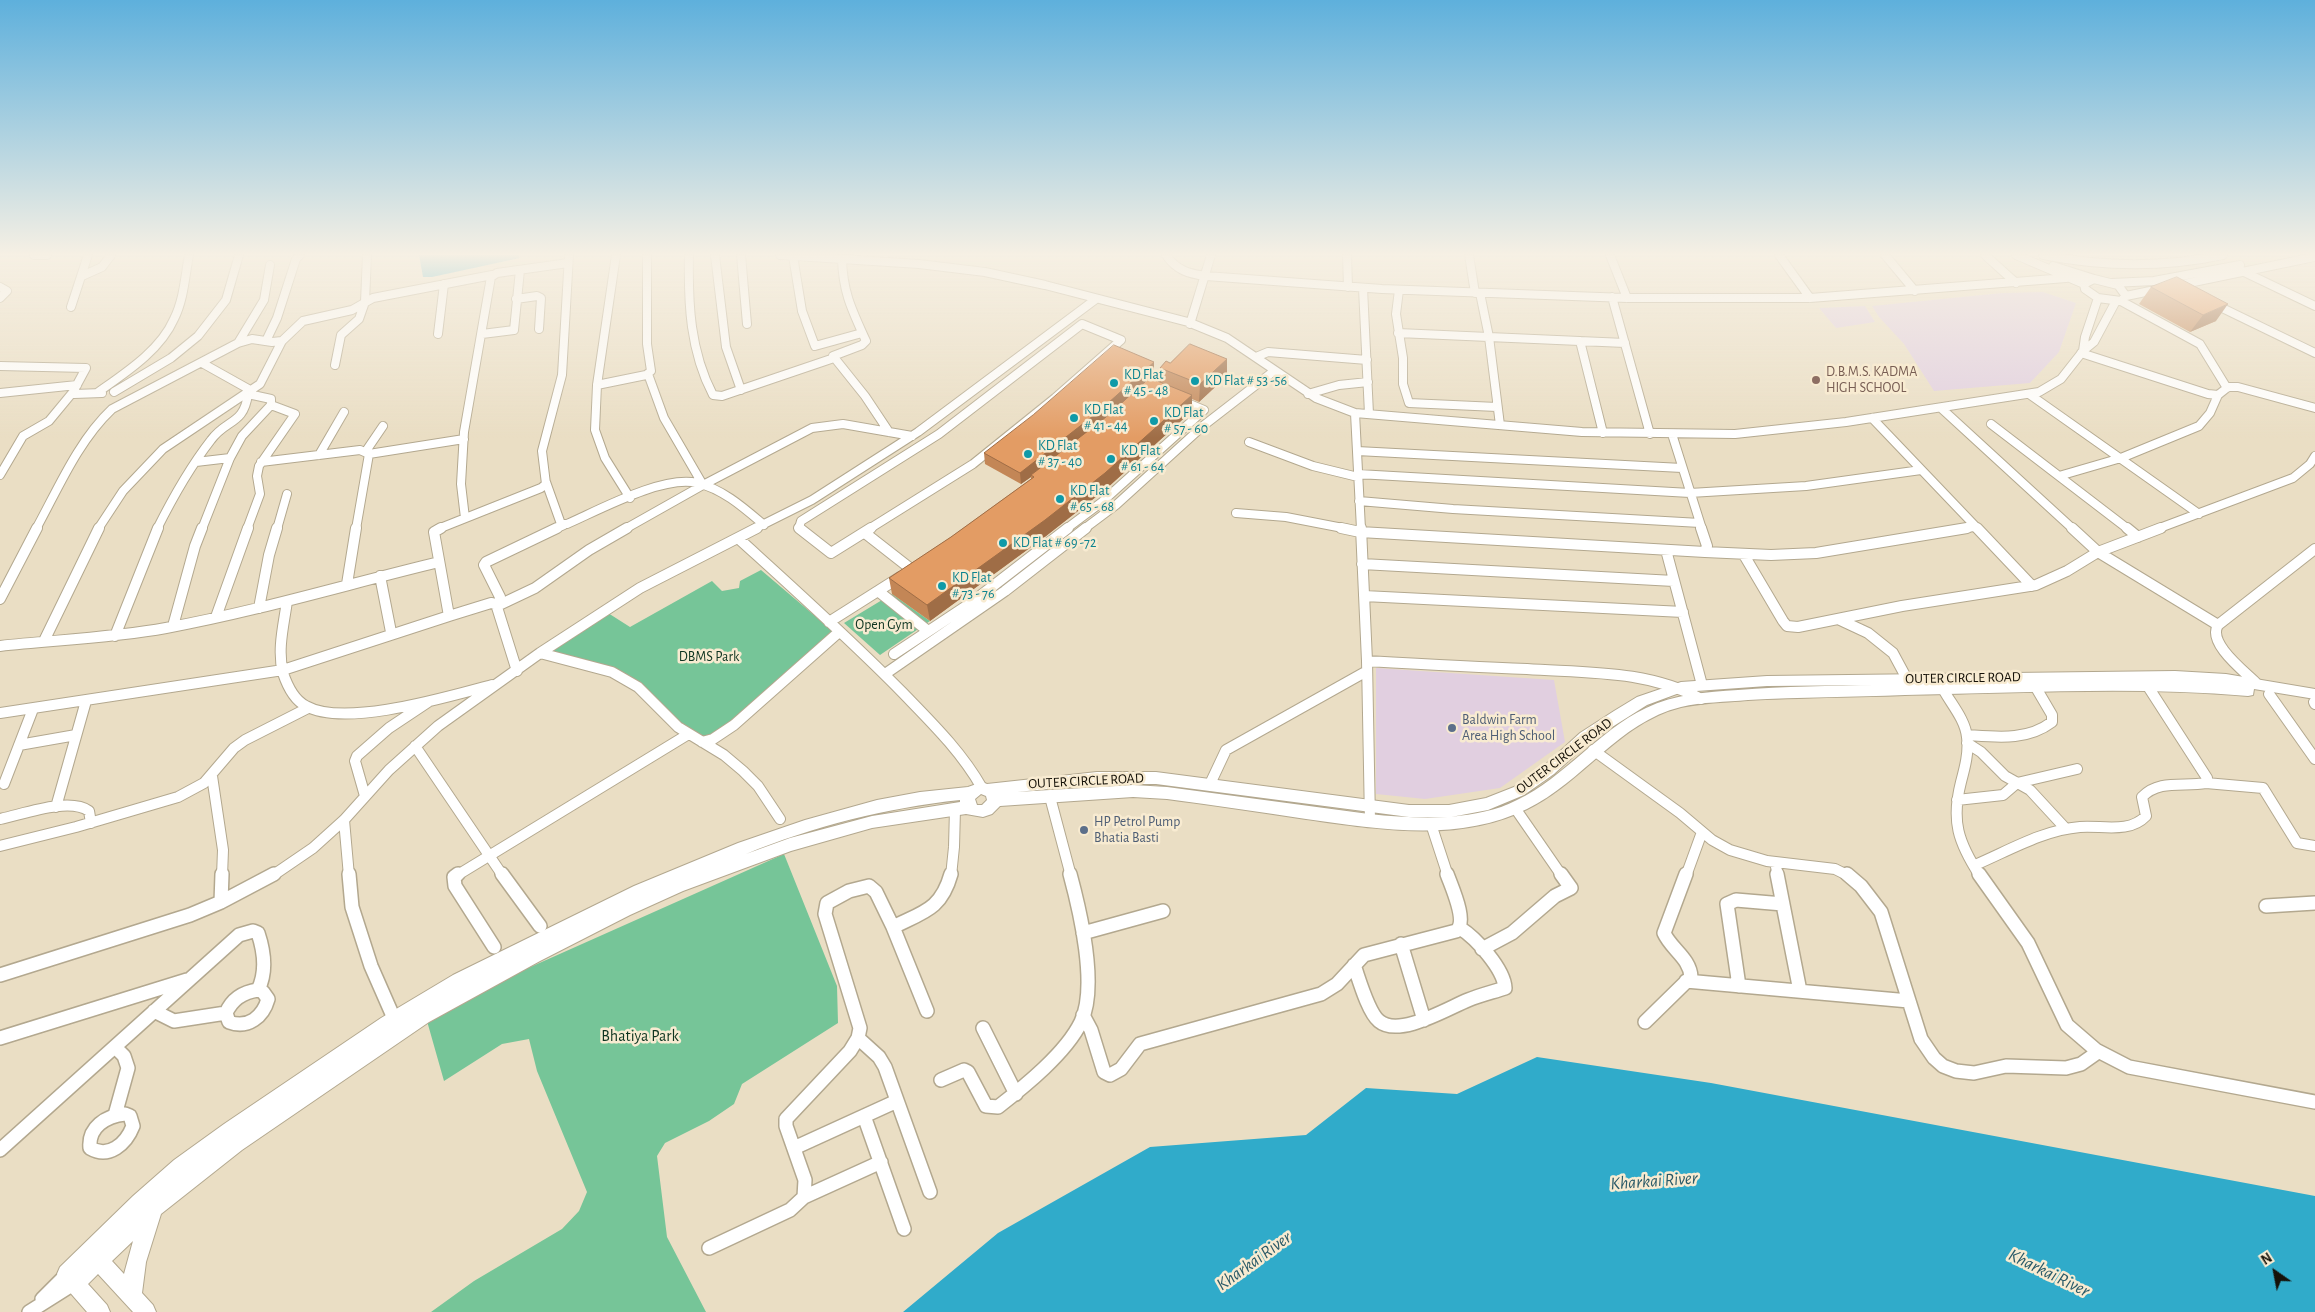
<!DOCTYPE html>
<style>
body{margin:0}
#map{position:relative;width:2315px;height:1312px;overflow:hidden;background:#eadec4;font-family:"Alegreya Sans",sans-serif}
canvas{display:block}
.north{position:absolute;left:2250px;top:1247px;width:50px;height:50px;-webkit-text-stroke:4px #f8ebd1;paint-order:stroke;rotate:327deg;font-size:14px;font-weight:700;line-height:20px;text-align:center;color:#151108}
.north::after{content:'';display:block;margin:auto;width:18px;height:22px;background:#151108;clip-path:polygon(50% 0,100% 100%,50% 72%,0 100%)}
</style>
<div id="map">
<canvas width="2315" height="1312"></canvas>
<div class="north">N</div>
</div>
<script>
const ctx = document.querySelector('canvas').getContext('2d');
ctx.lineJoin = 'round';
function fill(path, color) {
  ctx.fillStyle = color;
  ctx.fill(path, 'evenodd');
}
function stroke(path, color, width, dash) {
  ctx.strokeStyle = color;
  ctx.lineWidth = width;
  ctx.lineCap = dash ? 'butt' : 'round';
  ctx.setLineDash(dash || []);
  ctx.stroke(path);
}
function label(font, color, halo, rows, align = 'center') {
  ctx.font = font + ' "Alegreya Sans",sans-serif';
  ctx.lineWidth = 5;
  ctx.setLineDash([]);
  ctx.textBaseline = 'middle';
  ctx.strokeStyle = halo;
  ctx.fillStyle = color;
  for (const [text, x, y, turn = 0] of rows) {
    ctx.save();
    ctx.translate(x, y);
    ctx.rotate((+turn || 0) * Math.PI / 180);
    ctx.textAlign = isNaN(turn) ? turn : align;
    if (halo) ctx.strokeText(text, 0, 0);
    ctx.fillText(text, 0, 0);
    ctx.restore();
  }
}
fill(new Path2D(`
 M2043,292L2076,303L2059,352L2030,383L1934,391L1904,344L1879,317L1872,306L2002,293Z
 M1865,306L1875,322L1836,328L1819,308Z
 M1376,668L1554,680L1565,742L1500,788L1425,799L1376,794Z`), '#e1cfe0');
fill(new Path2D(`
 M761,570L835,633L718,736H703L686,727L630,676L546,651L608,613L630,627L712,581L722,591L739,588L740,581Z
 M892,594L930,621L880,655L844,623Z
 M784,854L837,986L838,1023L742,1084L734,1104L709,1121L665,1143L657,1156L667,1237L706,1312H431L474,1281L562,1229L579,1211L587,1192L537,1071L529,1039L502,1044L444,1081L425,1014Z`), '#76c598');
fill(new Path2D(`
 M419,255H518L520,258L432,277H423Z
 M1537,1057L1711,1083L2315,1196V1312H903L998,1233L1150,1147L1306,1135L1366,1088L1457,1094Z`), '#30abca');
const minorFar2 = new Path2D(`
 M34,255H47
 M616,255L597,385L595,430L605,458L630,498
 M689,255C688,304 690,351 713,395L722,396L834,358
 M715,255L726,347L741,390
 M741,255L747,324
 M780,255L919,264L985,272L1045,285L1188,322L1227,338L1316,398L1355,413L1582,432L1735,434L1846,422L2039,392L2061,379L2083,351L2094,342L2116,301
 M1166,255C1176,270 1189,274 1206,276L1382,289L1627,298H1810L2066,278
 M1347,255L1348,287
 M1469,255L1475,293
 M1610,255L1627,298
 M1779,255L1810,298
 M1885,255L1915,291
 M1985,255L2016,283
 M2016,255L2084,284
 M2043,255C2104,267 2162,268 2223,255
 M793,256L802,311L815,346L862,333
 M842,259C843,293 852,310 866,341L862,345L833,356L865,396L889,432
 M2053,266L2094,279
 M2242,271L2315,306
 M82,276L102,267L111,255
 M2094,279L2118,285L2126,296L2121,301L2098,298L2085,289L2084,284Z
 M2112,283L2154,281L2240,265
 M0,287L7,291L0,298
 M1363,288L1369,414
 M1399,290L1396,314L1403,358V384L1409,403L1497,407
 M1480,293L1489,337L1500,425
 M2126,296L2315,257
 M1612,297L1650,434
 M516,299L537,296L541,298L539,329
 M2121,301L2200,344L2227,388
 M2214,304L2315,353
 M71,307L88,255
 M1190,324L1211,255
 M1398,333L1625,343
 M438,334L444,284
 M482,334L514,330L520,270
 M266,341L277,318L296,259L300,255
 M1580,341L1603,433
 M238,343L264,300L270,265
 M2083,351L2085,337L2098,298
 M2081,353L2208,394L2218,395L2228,387H2238L2315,408
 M1256,357L1268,352L1367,360
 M202,363L252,391
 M335,365L341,335L359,319L365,302L367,255
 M0,366L86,368L73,392L74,394L102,393
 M648,374L664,418L703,485
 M597,385L646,375L651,371L647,344V255
 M114,392L171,358L198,336L226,300L239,255
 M0,393L77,385
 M97,393C125,373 160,351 174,319C184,299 185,276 189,255
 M1308,394L1339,385L1368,382
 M2029,394L2199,514
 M1941,408L2073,529
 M1355,413L1361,529
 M1872,418L1978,529
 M1991,424L2128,529
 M1672,434L1702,529
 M1249,442L1313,466L1358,477
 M366,451L383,426
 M1357,451L1682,468
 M369,454L464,439
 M319,455L344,412
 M196,462L230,458
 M261,462L360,450L369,454L356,529
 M1358,474L1690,493L1806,486L1921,470
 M0,475L23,436L49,421L73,392
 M2059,476L2121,458L2199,426L2210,413L2218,395
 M546,482L561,524H567C599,510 663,475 697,483C723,489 744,508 764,525
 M1359,501L1453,509L1700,523
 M1236,513L1286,517L1348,529
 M465,518L461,484L464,432L491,277L497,273L568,263
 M36,529C58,489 78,441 112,409L238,343L252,339L272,342L282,341L303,321L352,310L373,298L492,275
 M98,529L123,491L163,449L260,384L282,341
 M157,529C172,499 190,467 211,440C226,419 244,425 248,394L271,399V405L295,414L259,466L257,476L260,494L247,529
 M202,529L230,458L242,436L271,405
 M277,529L287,494
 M438,529L541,488L546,484L542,451L562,375L569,255
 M555,529L564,525
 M625,529L703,485L812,428L843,424L912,436
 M754,529L812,500L918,432L1096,299
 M801,529L799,528L801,521L939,434L1082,324L1121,340L1055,398L973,464L869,529
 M1066,529L1102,502L1204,410L1180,400
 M1084,529L1116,505L1203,426L1274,371
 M1960,529L1974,527
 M2157,529L2293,478L2310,464L2315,456`);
const minorFar1 = new Path2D(`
 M441,528L434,532L449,616L491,603L496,604L517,671
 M799,528L831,553L871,528
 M1341,528L1360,532L1705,552L1707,546L1701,528
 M1361,528L1367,661L1370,821
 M1977,528L2032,586
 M2072,528L2098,552L2218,625
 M2127,528L2138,537
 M865,533L911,569
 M738,538C793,588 849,638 902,692C931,722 961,751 982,788
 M1666,550L1702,685
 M1705,552L1771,555L1816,553L1967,528
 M1744,555L1783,621L1787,626L1798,627L1902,606L2036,585L2067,571L2098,552L2161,528
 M1362,564L1674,581
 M380,576L391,632
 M347,584L356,528
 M878,591L928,631
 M1364,596L1683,612
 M500,597L484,565L486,562L557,528
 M0,599L37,528
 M287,601C284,624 277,649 283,673C287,685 294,700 306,706C345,728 450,696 492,685
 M497,606L535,588L589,550L627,528
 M259,608L269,555L277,528
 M216,617L248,528
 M1838,619L1868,633L1893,653L1907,679
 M829,622L900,577
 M173,626L195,546L202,528
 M115,636L158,528
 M44,641L99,528
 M0,646C55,640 111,638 166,628C258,611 348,584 439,562
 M540,653L612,672L638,687L678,727L724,755L743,771L758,786L780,819
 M894,654L971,603L1068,528
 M1367,661C1420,664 1473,667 1527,669C1586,673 1648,670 1701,699
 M885,674L1005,591L1086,528
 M2256,683C2244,671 2207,643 2218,625L2315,549
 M1943,689C1951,704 1965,719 1967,737C1969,752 1965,767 1961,782C1951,821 1958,842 1980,876
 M2269,694L2315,759
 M2314,702L2315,704
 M0,713L283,670L449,616
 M1967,735C1997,737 2027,741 2052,722V715L2035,686
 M702,742L713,739L734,725L839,632
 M1967,743L1981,752L2005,776L2030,790L2066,829
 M19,745L76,735
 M415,746L503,876
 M1593,750L1680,813L1712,840L1730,850L1767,861L1835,869L1849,876
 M212,776L223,850L222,876
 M2206,783L2263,788L2297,843L2315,846
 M4,784L33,709
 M1210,784L1226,750L1367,671
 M365,796L355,761L357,756L389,728L428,702
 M1050,797L1071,876
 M1957,800L2003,795L2017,783L2077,769
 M56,807L86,701
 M1515,808L1562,876
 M0,819C24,814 69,797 89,811L91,823
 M344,820L349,876
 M1431,824L1448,876
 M0,846L76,827L178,797L204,783L234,748L245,740L308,708
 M1775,862L1778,876
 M1975,865C2008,851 2043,830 2080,827C2101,825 2129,834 2146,816L2142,797C2159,779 2184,787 2206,783L2207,778L2147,685
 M272,876L313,848L344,820L389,770L438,726L540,653L640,588L757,528
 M456,876L687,735
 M951,876L954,847L955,809
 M1686,876L1702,832`);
const minor = new Path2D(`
 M349,874L352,907L371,966L396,1023
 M458,874L454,877L455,886L494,947
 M502,874L540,926
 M1777,874L1800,991
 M1847,874L1861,886L1881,912L1921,1039L1934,1058L1943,1066L1956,1071L1974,1073L2006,1066L2066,1068L2081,1064L2098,1052
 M1979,874L2028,943L2067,1025L2096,1050L2129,1067L2315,1102
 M221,902L222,874
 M2266,906L2315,903
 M893,927L927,1011
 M1083,933L1163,911
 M1401,944L1424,1020
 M1482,949L1512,933L1555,896L1571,888L1561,874
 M1354,965C1359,979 1368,1012 1379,1021C1399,1038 1448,1008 1468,1000C1480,995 1493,992 1505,988C1504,969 1476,938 1460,928
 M0,975L190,915L221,902L274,874
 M1686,981L1909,1001
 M1739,986L1727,904L1736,900L1783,904
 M258,990L263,992L268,999C263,1017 248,1029 229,1022L226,1013C232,999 243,992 258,990Z
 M154,1011L174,1021L226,1013
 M1083,1015L1091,1030L1104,1072L1110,1075L1121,1069L1140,1044L1321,994L1337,984L1364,955L1456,931C1468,922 1452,888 1447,874
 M1645,1022L1691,977C1690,958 1671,949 1664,933L1686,874
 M983,1028L1016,1094
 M0,1038L187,980
 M858,1038L879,1057L885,1067L930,1192
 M115,1047L124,1056L128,1068L115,1115
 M941,1080L964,1070L968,1072L986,1106L998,1107C1025,1086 1066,1053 1081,1022C1098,987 1080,911 1070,874
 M125,1114L130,1116L133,1126C126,1144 109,1159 90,1148C88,1127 106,1116 125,1114Z
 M864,1116L904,1229
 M794,1148L897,1101
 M0,1150L239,935L253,931L258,933C264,951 267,972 258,990
 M804,1197L881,1162
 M709,1248L790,1210L804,1197L805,1180L786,1126V1119L850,1051L858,1038L860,1028L825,914L827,903L849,891L869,886L876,892L893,927C923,912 941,910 951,874
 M42,1299L67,1274
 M29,1312L75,1283`);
const secondary = new Path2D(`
 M2175,671L2226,674L2315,689V699L2254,689L2253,695L2248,696C2134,686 2020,693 1905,695C1853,697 1800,697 1748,700C1726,702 1702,702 1681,707C1619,722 1583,782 1527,809C1458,843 1379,829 1306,819C1260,812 1214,805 1167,799L1133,797L1000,806L992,814L983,817L966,814L872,828L791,851L683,891L630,915L540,961L429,1022L242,1150L161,1214L146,1262L142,1293L153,1305L156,1312H133L98,1274L88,1284L107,1305L110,1312H87L60,1281L57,1274L60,1267L133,1196L174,1160L224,1124L381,1018L453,975L634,886L738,843L805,820L877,800L920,792L968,787L982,782L987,784L1097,772H1156L1409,805H1449L1486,798L1514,787L1544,766L1580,733L1614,711L1637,697L1681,682L1767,676ZM1878,685C1831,686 1785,686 1738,690C1706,692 1675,694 1646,708C1598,731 1565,777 1517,800C1496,811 1474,814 1451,817L1488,810L1524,795L1554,774L1590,741L1647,705L1682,692L1767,686ZM1097,784H1156L1409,817H1448C1421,818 1395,817 1369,814L1167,787L1133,785L1017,792ZM981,794L986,796L987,800L982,805H977L975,799ZM960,800V802L872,816L790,838L746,854C814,826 886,808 960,800ZM133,1241L124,1274L112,1261Z`);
stroke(minorFar2, '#b3a88f', 10);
stroke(minorFar1, '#b3a88f', 12);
stroke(minor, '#b3a88f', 16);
stroke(secondary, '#b3a88f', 2);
stroke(minorFar2, '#fff', 8);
stroke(minorFar1, '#fff', 10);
stroke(minor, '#fff', 13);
fill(secondary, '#fff');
fill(new Path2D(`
 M2151,287L2216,321L2190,332L2139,304Z
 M1227,359V376L1199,402L1192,399V411L1106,489L1046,536L930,621L892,594L889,578L951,537L1031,479V477L1021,484L985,464L984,453L1154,374L1124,401L1160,382V368L1170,363Z`), '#c38656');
fill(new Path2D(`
 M2228,304L2216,321L2190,332L2203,315Z
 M1227,359V376L1199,402L1200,384Z
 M1154,362V374L1099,424L1031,475V477L1021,484L1020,473Z
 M1192,395V411L1106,489L1046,536L930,621L927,605Z`), '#9f6d46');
const building = new Path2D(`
 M2177,277L2228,304L2203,315L2151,287Z
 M1190,344L1227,359L1200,384L1160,368L1166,361L1170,363Z
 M1114,345L1154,362L1098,412L1020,473L984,453L1033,415Z
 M1150,378L1192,395L1105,473L1045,520L927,605L889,578L951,537L1034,477L1031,475L1106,417Z`);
fill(building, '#e39c64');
stroke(building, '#9f6d46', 1);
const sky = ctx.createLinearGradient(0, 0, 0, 438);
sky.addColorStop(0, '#5eb0dc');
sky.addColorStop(0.58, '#f6f0e4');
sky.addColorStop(1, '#f6f0e400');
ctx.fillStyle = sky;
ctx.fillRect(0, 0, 2315, 438);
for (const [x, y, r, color] of [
 [1816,380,5,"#8d6e63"],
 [1195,381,5,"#0f9aa8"],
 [1114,383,5,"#0f9aa8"],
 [1074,418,5,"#0f9aa8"],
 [1154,421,5,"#0f9aa8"],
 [1028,454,5,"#0f9aa8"],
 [1111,459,5,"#0f9aa8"],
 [1060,499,5,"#0f9aa8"],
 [1003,543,5,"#0f9aa8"],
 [942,586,5,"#0f9aa8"],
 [1452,728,5,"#5c6f8a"],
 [1084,830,5,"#5c6f8a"]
]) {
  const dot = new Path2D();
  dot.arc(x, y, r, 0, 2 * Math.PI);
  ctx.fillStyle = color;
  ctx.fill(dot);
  stroke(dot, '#f8ebd1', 2);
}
label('14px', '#785e54', '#f8ebd1', [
 ["D.B.M.S. KADMA",1826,372],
 ["HIGH SCHOOL",1826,388]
], 'left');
label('14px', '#0d838f', '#f8ebd1', [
 ["KD Flat",1124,375],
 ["# 45 - 48",1124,391],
 ["KD Flat # 53 -56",1205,381],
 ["KD Flat",1084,410],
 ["# 41 - 44",1084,426],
 ["KD Flat",1164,413],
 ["# 57 - 60",1164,429],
 ["KD Flat",1038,446],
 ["# 37 - 40",1038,462],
 ["KD Flat",1121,451],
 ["# 61 - 64",1121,467],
 ["KD Flat",1070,491],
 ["# 65 - 68",1070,507],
 ["KD Flat # 69 -72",1013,543],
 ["KD Flat",952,578],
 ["# 73 - 76",952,594]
], 'left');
label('14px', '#0d3420', '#f8ebd1', [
 ["Open Gym",884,625],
 ["DBMS Park",709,657]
]);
label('14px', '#151108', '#f8ebd1', [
 ["OUTER CIRCLE ROAD",1963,678,-1],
 ["OUTER CIRCLE ROAD",1564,756,-37],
 ["OUTER CIRCLE ROAD",1086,781,-3]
]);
label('14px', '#4e5e75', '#f8ebd1', [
 ["Baldwin Farm",1462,720],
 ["Area High School",1462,736],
 ["HP Petrol Pump",1094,822],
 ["Bhatia Basti",1094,838]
], 'left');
label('16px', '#0d3420', '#f8ebd1', [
 ["Bhatiya Park",640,1036]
]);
label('italic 18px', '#2a5a68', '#f8ebd1', [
 ["Kharkai River",1654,1181,-4],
 ["Kharkai River",1254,1261,-36],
 ["Kharkai River",2049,1273,26]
]);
</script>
